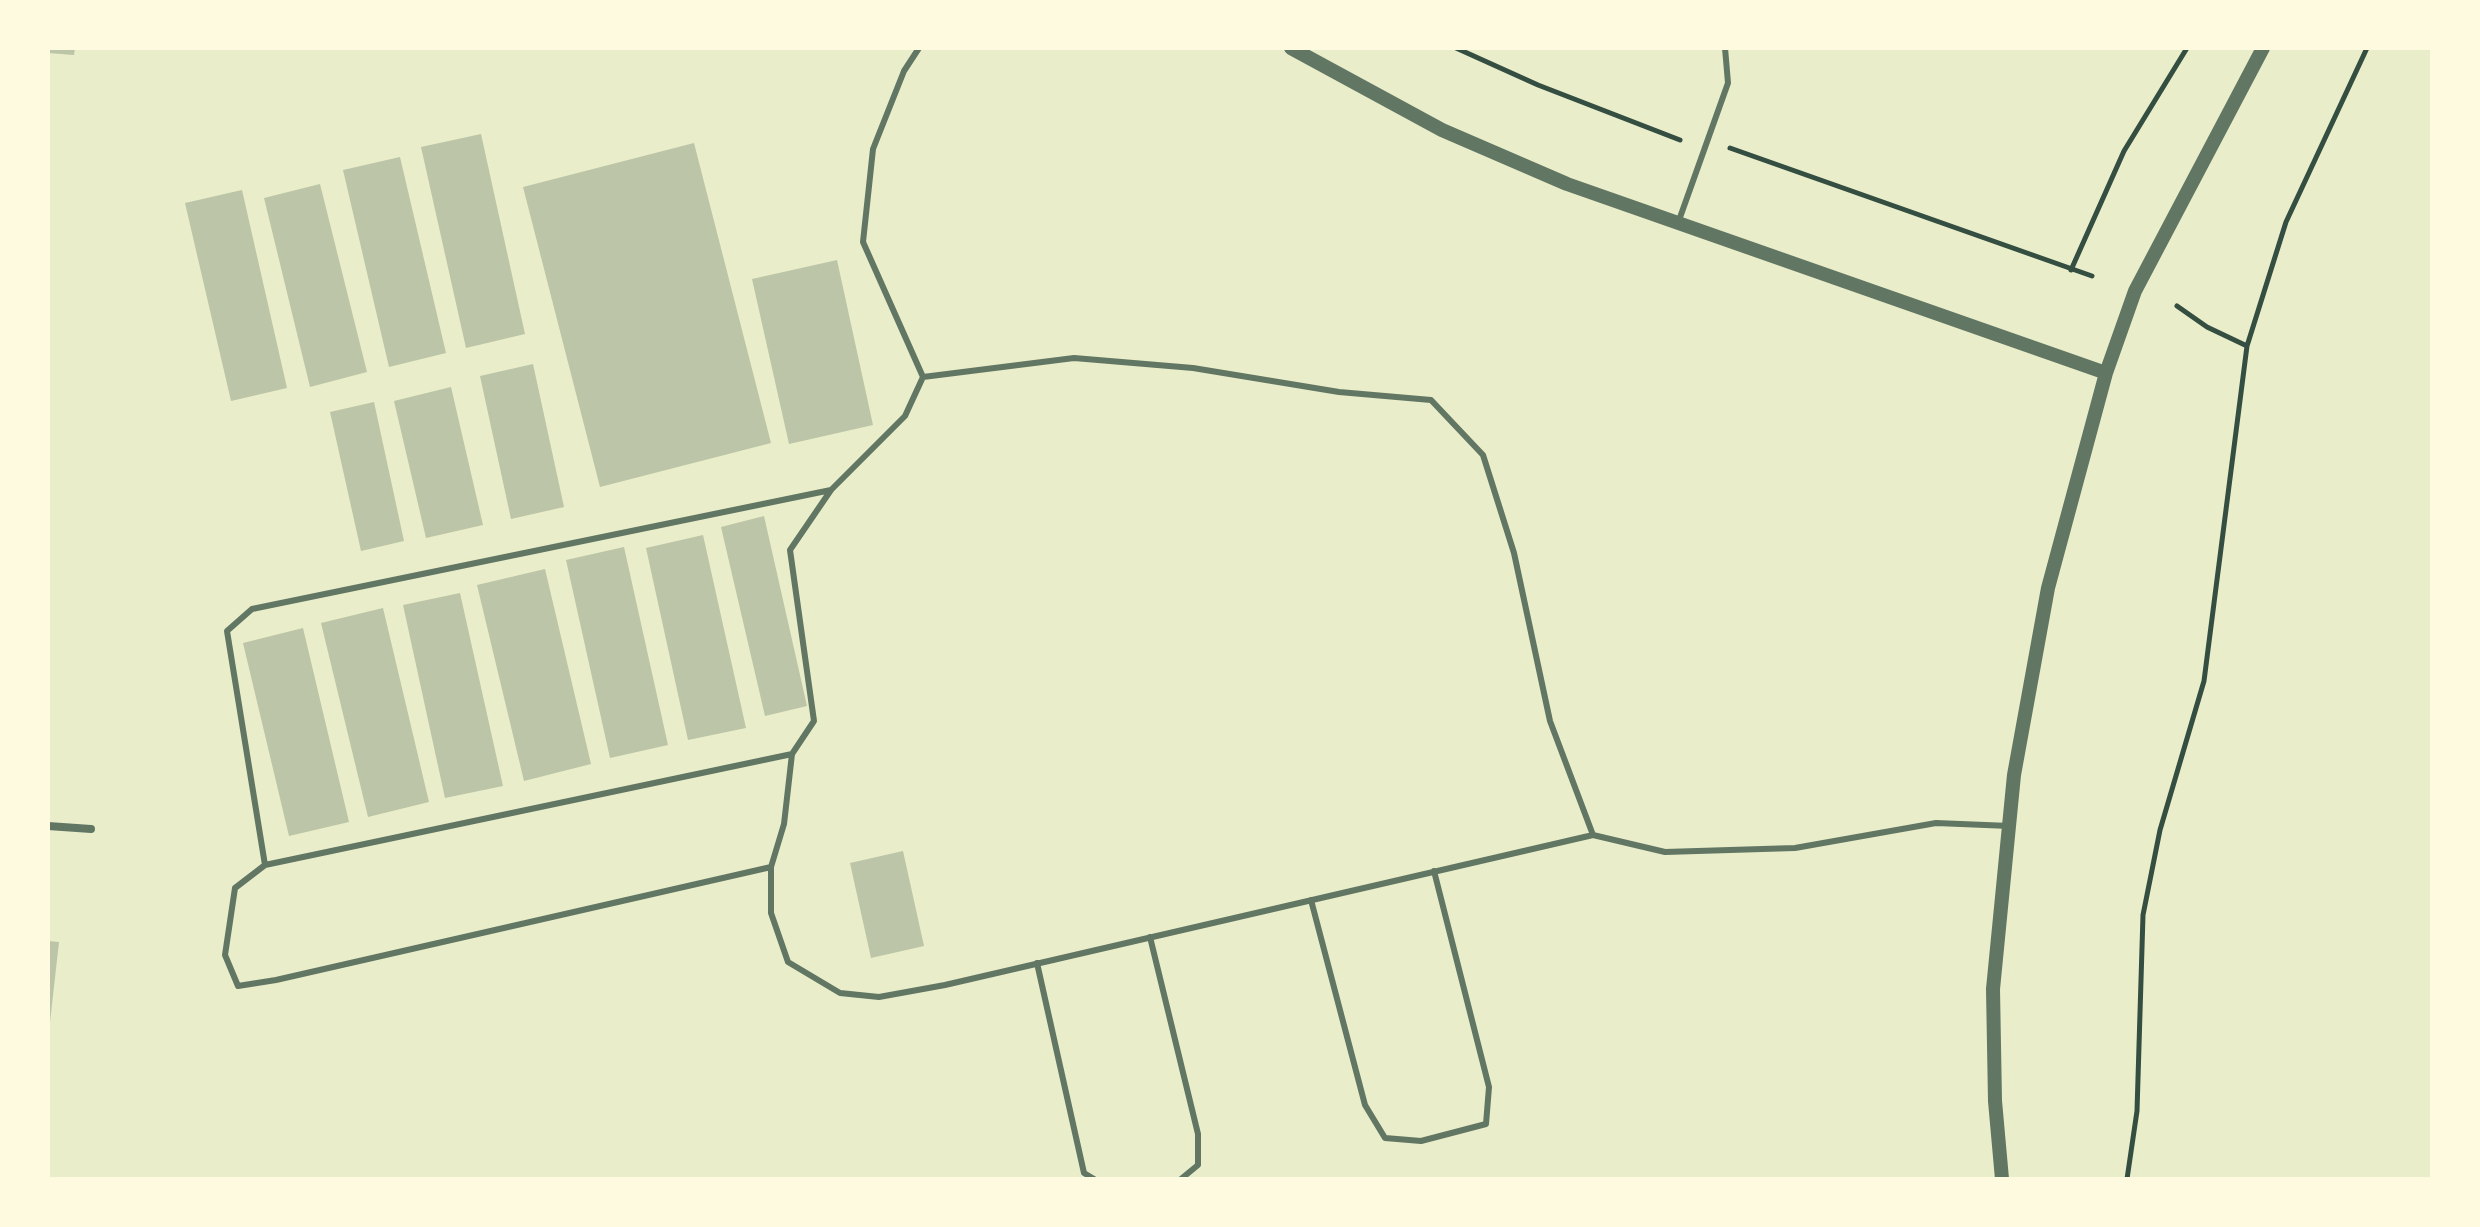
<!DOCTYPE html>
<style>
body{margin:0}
#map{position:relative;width:2480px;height:1227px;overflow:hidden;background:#e9edc9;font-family:"Crimson Pro",serif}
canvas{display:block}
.frame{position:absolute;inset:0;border:50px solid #fefae0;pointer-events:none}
</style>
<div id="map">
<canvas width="2480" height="1227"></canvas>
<div class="frame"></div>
</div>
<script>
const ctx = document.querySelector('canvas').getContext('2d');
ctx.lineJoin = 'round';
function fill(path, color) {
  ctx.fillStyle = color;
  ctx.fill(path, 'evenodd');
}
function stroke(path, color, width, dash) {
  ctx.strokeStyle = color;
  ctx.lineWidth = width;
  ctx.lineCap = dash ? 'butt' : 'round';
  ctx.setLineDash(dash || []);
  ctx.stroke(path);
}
fill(new Path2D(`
 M48,48H75L74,55L48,53Z
 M481,134L525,334L466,348L421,147Z
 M694,143L771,443L600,487L523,187Z
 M400,157L446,353L389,367L343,170Z
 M320,184L367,372L310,387L264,198Z
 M242,190L287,388L231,401L185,203Z
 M837,260L873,425L789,444L752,279Z
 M533,364L564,507L511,519L480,376Z
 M451,387L483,525L426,538L394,401Z
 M374,402L404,541L361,551L330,412Z
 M764,516L807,706L765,716L721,527Z
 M703,535L746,728L688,740L646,548Z
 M624,547L668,745L610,758L566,560Z
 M545,569L591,764L524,781L477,585Z
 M460,593L503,786L445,798L403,605Z
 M383,608L429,802L368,817L321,623Z
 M303,628L349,822L289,836L243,643Z
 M903,851L924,946L871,958L850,863Z
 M48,941L59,942L50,1022H48Z`), '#bcc5a7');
stroke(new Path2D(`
 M1456,48L1538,85L1680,140
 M1730,148L2092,276
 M2071,270L2124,151L2187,48
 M2177,306L2207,327L2247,346
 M2127,1179L2137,1111L2143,915L2160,830L2204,681L2247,346L2286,222L2367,48`), '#344e41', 5);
stroke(new Path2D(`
 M919,48L904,71L873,149L863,242L923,377
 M1678,223L1728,83L1725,48
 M1593,835L945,985L879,997L840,993L788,962L771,913V867L276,980L238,986L225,955L235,888L265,865L792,754L814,721L790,550L831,490L905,416L923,377L1074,358L1193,368L1339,392L1431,400L1483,455L1514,553L1550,721L1593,835L1665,852L1795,848L1936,823L2010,826
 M265,865L227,631L252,609L831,490
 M771,867L784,824L792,754
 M1311,900L1365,1105L1385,1138L1421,1141L1486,1124L1489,1087L1434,871
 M1150,937L1198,1134V1165L1181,1179
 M1037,963L1084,1173L1094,1179`), '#617663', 6);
stroke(new Path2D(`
 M48,826L91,829`), '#617663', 8);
stroke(new Path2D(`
 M1291,48L1442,130L1567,184L2106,373
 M2002,1179L1995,1101L1993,989L2014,775L2048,588L2106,373L2135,291L2263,48`), '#617663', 14);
</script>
